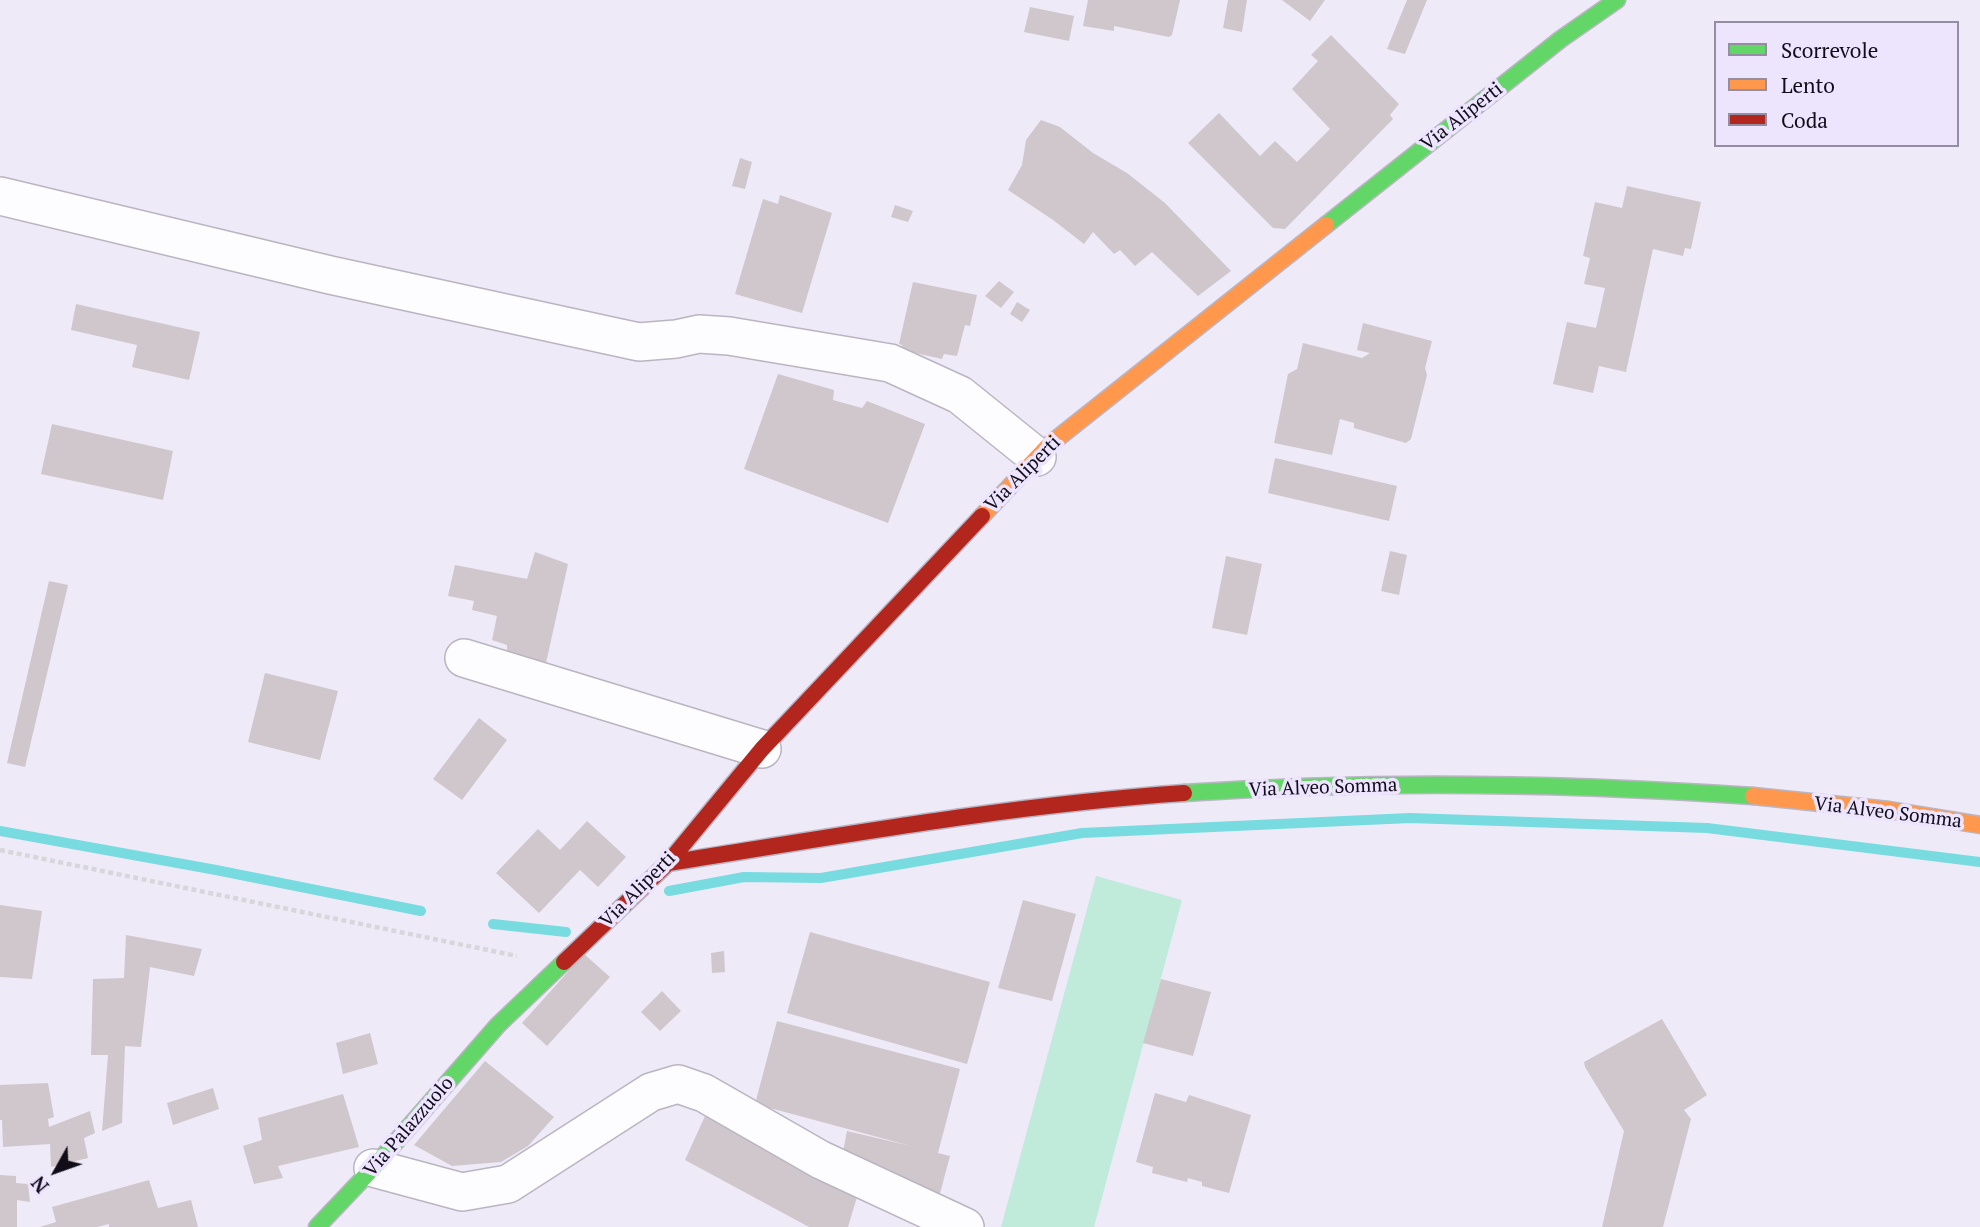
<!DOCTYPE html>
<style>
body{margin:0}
#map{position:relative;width:1980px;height:1227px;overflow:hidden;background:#efeaf8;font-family:"PT Serif",serif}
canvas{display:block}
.legend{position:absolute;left:1714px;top:21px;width:245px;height:126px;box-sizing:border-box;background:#ede4fe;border:2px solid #958ea2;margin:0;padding:9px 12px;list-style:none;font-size:21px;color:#110d18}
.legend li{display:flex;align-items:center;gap:14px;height:35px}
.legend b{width:35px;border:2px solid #958ea2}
.north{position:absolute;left:21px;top:1136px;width:70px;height:70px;-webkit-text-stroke:5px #ede4fe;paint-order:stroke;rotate:230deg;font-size:19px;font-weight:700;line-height:28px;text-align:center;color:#110d18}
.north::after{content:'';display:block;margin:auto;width:24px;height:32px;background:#110d18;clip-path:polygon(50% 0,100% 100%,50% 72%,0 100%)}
</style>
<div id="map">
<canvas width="1980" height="1227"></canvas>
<ul class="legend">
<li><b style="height:9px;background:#63d668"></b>Scorrevole</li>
<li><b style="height:9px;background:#ff974d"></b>Lento</li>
<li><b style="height:9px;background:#b3261e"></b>Coda</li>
</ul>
<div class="north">N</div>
</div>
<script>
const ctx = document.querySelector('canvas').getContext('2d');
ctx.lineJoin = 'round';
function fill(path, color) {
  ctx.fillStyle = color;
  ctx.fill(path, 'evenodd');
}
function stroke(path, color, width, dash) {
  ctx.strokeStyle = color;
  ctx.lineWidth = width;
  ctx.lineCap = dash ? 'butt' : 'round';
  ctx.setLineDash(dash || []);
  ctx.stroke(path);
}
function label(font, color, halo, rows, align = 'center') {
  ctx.font = font + ' "PT Serif",serif';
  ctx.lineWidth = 7;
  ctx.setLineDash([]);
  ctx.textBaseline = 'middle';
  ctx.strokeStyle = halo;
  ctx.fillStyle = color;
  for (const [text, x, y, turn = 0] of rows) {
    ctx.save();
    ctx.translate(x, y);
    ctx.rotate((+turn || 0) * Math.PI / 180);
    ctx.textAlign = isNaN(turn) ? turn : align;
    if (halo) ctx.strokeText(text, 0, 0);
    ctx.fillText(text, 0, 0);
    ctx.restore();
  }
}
fill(new Path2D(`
 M1096,876L1182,900L1094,1227H1001Z`), '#c0eada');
stroke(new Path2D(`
 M0,831L216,870L421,911
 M669,891L744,877L821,878L1082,833L1410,818L1707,828L1980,862
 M493,924L566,932`), '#77dbe0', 10);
fill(new Path2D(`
 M1088,0H1180L1172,35L1169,37L1114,26V31L1083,26Z
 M1228,0H1247L1242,32L1223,28Z
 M1282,0H1325L1310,21Z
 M1407,0H1427L1405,54L1387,49Z
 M1030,7L1074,16L1069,41L1024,32Z
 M1331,35L1399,104L1390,115L1393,119L1285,229L1273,228L1188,143L1219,113L1260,156L1275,141L1297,162L1330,129L1292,89L1318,61L1311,55Z
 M1041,120L1060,127L1093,153L1127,173L1165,203L1231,271L1198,296L1152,252L1135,266L1120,250L1114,254L1093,232L1084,244L1053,220L1008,190L1022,165L1026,140Z
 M740,158L752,162L745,189L732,186Z
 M1627,186L1701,202L1691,249L1685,248L1683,256L1653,249L1626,372L1599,366L1593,393L1553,384L1567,322L1596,328L1605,288L1584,284L1590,258L1583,256L1595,202L1622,208Z
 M780,195L832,213L802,313L735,294L763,199L778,204Z
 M895,205L913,211L908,222L891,217Z
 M999,281L1014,292L1001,308L985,296Z
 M913,282L977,295L970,326L965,325L957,356L944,354L942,359L902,350V345L899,344Z
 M1017,302L1030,310L1022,322L1010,314Z
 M76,304L200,332L189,380L132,367L137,345L71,330Z
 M1363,323L1432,341L1425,368L1427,375L1411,439L1406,443L1354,428V423L1340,419L1332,455L1274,443L1288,374L1297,369L1303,343L1362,358L1370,353L1357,350Z
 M778,374L834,390L833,400L862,408L867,401L925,424L888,523L744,469Z
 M52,424L173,451L163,500L41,474Z
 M1275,458L1397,486L1389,521L1268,493Z
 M1390,551L1407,555L1399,595L1381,591Z
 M535,552L568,564L546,663L544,662L540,669L507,659V645L492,640L497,616L472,610L474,601L448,596L455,565L527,579Z
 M1226,556L1262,564L1247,635L1212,628Z
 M49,581L68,585L25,767L7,763Z
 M265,673L338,691L320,760L248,742Z
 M479,718L507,740L462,800L433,779Z
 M587,821L626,857L598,887L580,870L539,913L496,873L538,829L560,850Z
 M1023,900L1076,914L1052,1001L998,988Z
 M0,905L42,911L32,979L0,977Z
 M810,932L990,982L967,1064L787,1013Z
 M126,935L202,949L194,976L150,967L141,1047L125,1046L122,1123L102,1131L108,1055H91L93,979L124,978Z
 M724,951L725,972L712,973L711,953Z
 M584,954L610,977L547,1046L522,1023Z
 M1161,979L1211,992L1193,1056L1143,1043Z
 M662,991L681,1011L660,1031L641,1012Z
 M1662,1019L1707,1095L1684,1110L1691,1119L1663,1227H1602L1624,1131L1585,1067L1584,1062Z
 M777,1021L960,1069L938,1153L950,1156L938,1201L842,1157L847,1131L911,1146L755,1104Z
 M370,1033L378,1064L343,1074L336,1043Z
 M485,1061L554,1117L528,1146L501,1162L452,1166L414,1145Z
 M48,1083L54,1117L48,1119L49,1127L90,1111L95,1133L84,1138L88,1158L51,1167L50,1144L3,1147L2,1120H0V1085Z
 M213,1088L219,1109L173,1125L167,1103Z
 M1155,1093L1186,1102L1189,1095L1251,1115L1229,1193L1202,1186V1182L1188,1178L1187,1182L1152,1173L1153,1167L1136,1162Z
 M343,1094L359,1147L278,1166L283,1178L254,1184L243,1146L262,1140L258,1118Z
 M705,1116L857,1197L848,1227H809L685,1160Z
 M0,1175L16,1176V1183L28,1184L30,1202L17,1200V1227H0Z
 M149,1180L158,1208L191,1200L198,1227H109V1224L97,1227H40L56,1222L52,1207Z`), '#d0c7cc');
const street = new Path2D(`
 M0,196L330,275L639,342L676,339L699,334L729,336L890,363L960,395L1037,457
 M464,658L762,749
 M373,1168L462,1192L508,1184L651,1092L678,1084L704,1093L821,1160L965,1227`);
const fast = new Path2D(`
 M1326,225L1561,39L1617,0
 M1184,793C1373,780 1564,783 1753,796
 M317,1227L373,1168L498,1025L564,962`);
const slow = new Path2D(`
 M982,516L1049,445L1326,225
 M1753,796L1889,810L1980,825`);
const jam = new Path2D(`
 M668,863C839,836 1011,805 1184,793
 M564,962L668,863L762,749L982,516`);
stroke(street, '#bab5c2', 40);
stroke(fast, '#bab5c2', 19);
stroke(slow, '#bab5c2', 19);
stroke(jam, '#bab5c2', 19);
stroke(new Path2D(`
 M0,850L517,956`), '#d8d6da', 4.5, [5, 3.5]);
stroke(street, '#fdfcfe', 37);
stroke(fast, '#63d668', 16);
stroke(slow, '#ff974d', 16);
stroke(jam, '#b3261e', 16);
label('19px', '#110d18', '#ede4fe', [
 ["Via Aliperti",1462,117,-38],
 ["Via Aliperti",1023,474,-45],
 ["Via Alveo Somma",1323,788,-2],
 ["Via Alveo Somma",1888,813,7],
 ["Via Aliperti",638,890,-45],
 ["Via Palazzuolo",409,1127,-49]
]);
</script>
